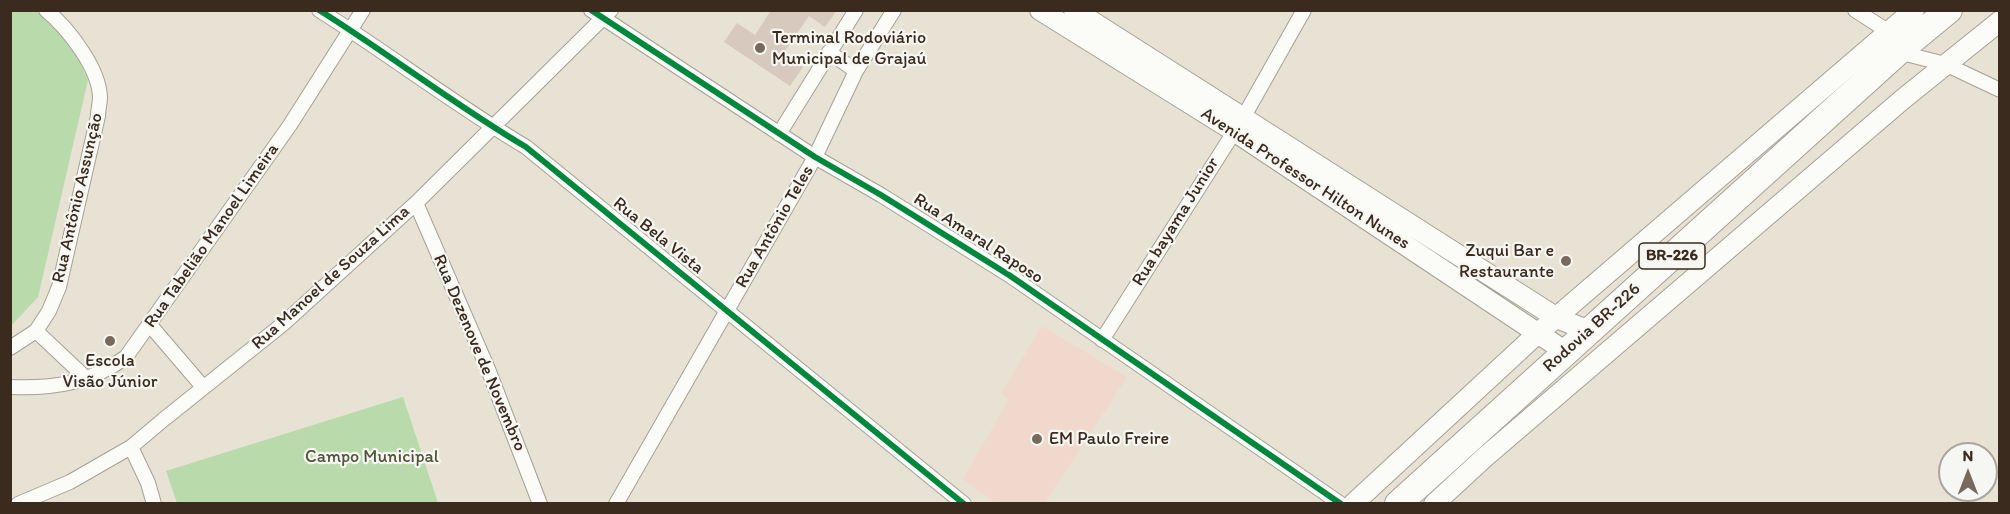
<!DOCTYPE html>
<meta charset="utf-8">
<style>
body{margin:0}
#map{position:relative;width:2010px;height:514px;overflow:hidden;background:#e7e2d3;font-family:Itim,sans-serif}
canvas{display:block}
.frame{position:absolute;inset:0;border:12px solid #3b2a1e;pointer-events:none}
.north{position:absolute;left:1938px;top:442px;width:60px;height:60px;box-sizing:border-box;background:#f6f6f2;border:2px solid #aba49d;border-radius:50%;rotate:0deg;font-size:16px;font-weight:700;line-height:24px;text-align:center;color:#3b2a1e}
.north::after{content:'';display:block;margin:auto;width:21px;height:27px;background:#776a5d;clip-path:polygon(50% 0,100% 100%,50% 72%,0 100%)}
</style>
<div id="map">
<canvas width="2010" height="514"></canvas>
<div class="frame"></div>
<div class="north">N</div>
</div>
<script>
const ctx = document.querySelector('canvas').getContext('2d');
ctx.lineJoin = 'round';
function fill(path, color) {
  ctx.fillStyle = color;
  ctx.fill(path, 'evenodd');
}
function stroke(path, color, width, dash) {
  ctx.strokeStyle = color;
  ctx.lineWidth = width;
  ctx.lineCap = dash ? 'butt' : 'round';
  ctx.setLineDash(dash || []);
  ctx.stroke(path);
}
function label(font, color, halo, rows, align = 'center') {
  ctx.font = font + ' Itim,sans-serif';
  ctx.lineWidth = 4.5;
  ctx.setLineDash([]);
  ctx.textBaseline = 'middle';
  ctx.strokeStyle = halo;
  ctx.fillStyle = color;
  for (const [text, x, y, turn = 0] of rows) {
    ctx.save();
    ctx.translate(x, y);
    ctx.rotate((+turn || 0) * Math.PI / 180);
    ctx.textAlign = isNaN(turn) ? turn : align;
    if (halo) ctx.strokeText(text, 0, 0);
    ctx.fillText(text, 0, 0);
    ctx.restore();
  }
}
fill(new Path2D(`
 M1042,326L1127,377L1045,503H996L963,479L1009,399L1001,394Z`), '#f0d9cc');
fill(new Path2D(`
 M11,11H33L40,13L68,37L88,80L38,297L11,326Z
 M403,397L438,503H177L166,471Z`), '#b9daab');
fill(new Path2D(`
 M771,10H837L825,27L809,16L783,54L803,67L790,86L724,42L737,23L755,35Z`), '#d8c9bf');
const street = new Path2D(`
 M319,10C389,54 455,105 526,147L964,504
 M591,10L815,157L881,195L1009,275L1341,504
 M1855,10L1889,32
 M829,52L856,71
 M1898,52L1945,64L2000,90
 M779,134L856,10
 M416,203L488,369L540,504
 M150,325L203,387
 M36,331L87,379
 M1102,340L1243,118L1304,10
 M10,348L36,331L49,311L59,287L98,116C98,110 100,103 100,97C99,68 68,28 46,10
 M10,387C53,389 91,383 126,357L290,125L363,10
 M131,447L148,483L154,504
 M18,504L70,482L131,447L163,420L283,324L416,203L611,10
 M616,504L815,157L856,71L894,10`);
const secondary = new Path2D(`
 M1040,10L1234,131L1566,352
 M1074,10L1557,318L1589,331
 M1353,504L1538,333L1914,10
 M1434,504L1485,457L1903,99L2000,21`);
const highway = new Path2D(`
 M1398,504L1898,52L1949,10`);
stroke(street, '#a6a196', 16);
stroke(secondary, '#a6a196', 22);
stroke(highway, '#a6a196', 28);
stroke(street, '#fbfbf8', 14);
stroke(secondary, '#fbfbf8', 20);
stroke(highway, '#fbfbf8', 26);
stroke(new Path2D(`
 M319,10C389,54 455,105 526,147L964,504
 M591,10L815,157L881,195L1009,275L1341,504`), '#00873e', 6);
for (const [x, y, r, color] of [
 [760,48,6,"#776a5d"],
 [1566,261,6,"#776a5d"],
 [110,341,6,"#776a5d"],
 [1037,439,6,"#776a5d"]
]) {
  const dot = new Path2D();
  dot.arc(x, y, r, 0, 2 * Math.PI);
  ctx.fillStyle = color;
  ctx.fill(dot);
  stroke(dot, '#f6f6f2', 2);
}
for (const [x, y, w] of [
 [1672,256,66]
]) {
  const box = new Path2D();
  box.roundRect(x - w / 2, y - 13, w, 26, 4.5);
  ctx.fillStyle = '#f6f6f2';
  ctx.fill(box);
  stroke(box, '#3b2a1e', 1.5);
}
label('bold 16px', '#3b2a1e', null, [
 ["BR-226",1672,256]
]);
label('18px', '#3b2a1e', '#f6f6f2', [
 ["Terminal Rodoviário",772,38],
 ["Municipal de Grajaú",772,59],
 ["Zuqui Bar e",1554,251,"right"],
 ["Restaurante",1554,272,"right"],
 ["Escola",110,361,"center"],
 ["Visão Júnior",110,382,"center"],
 ["EM Paulo Freire",1049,439]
], 'left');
label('18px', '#3b2a1e', '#f6f6f2', [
 ["Avenida Professor Hilton Nunes",1305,179,33],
 ["Rua Antônio Assunção",78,198,-77],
 ["Rua bayama Junior",1176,222,-58],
 ["Rua Antônio Teles",775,227,-60],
 ["Rua Tabelião Manoel Limeira",212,236,-55],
 ["Rua Bela Vista",658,236,39],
 ["Rua Amaral Raposo",978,239,33],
 ["Rua Manoel de Souza Lima",331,278,-42],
 ["Rodovia BR-226",1592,328,-42],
 ["Rua Dezenove de Novembro",479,353,67]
]);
label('18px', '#515439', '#f6f6f2', [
 ["Campo Municipal",372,457]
]);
</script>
